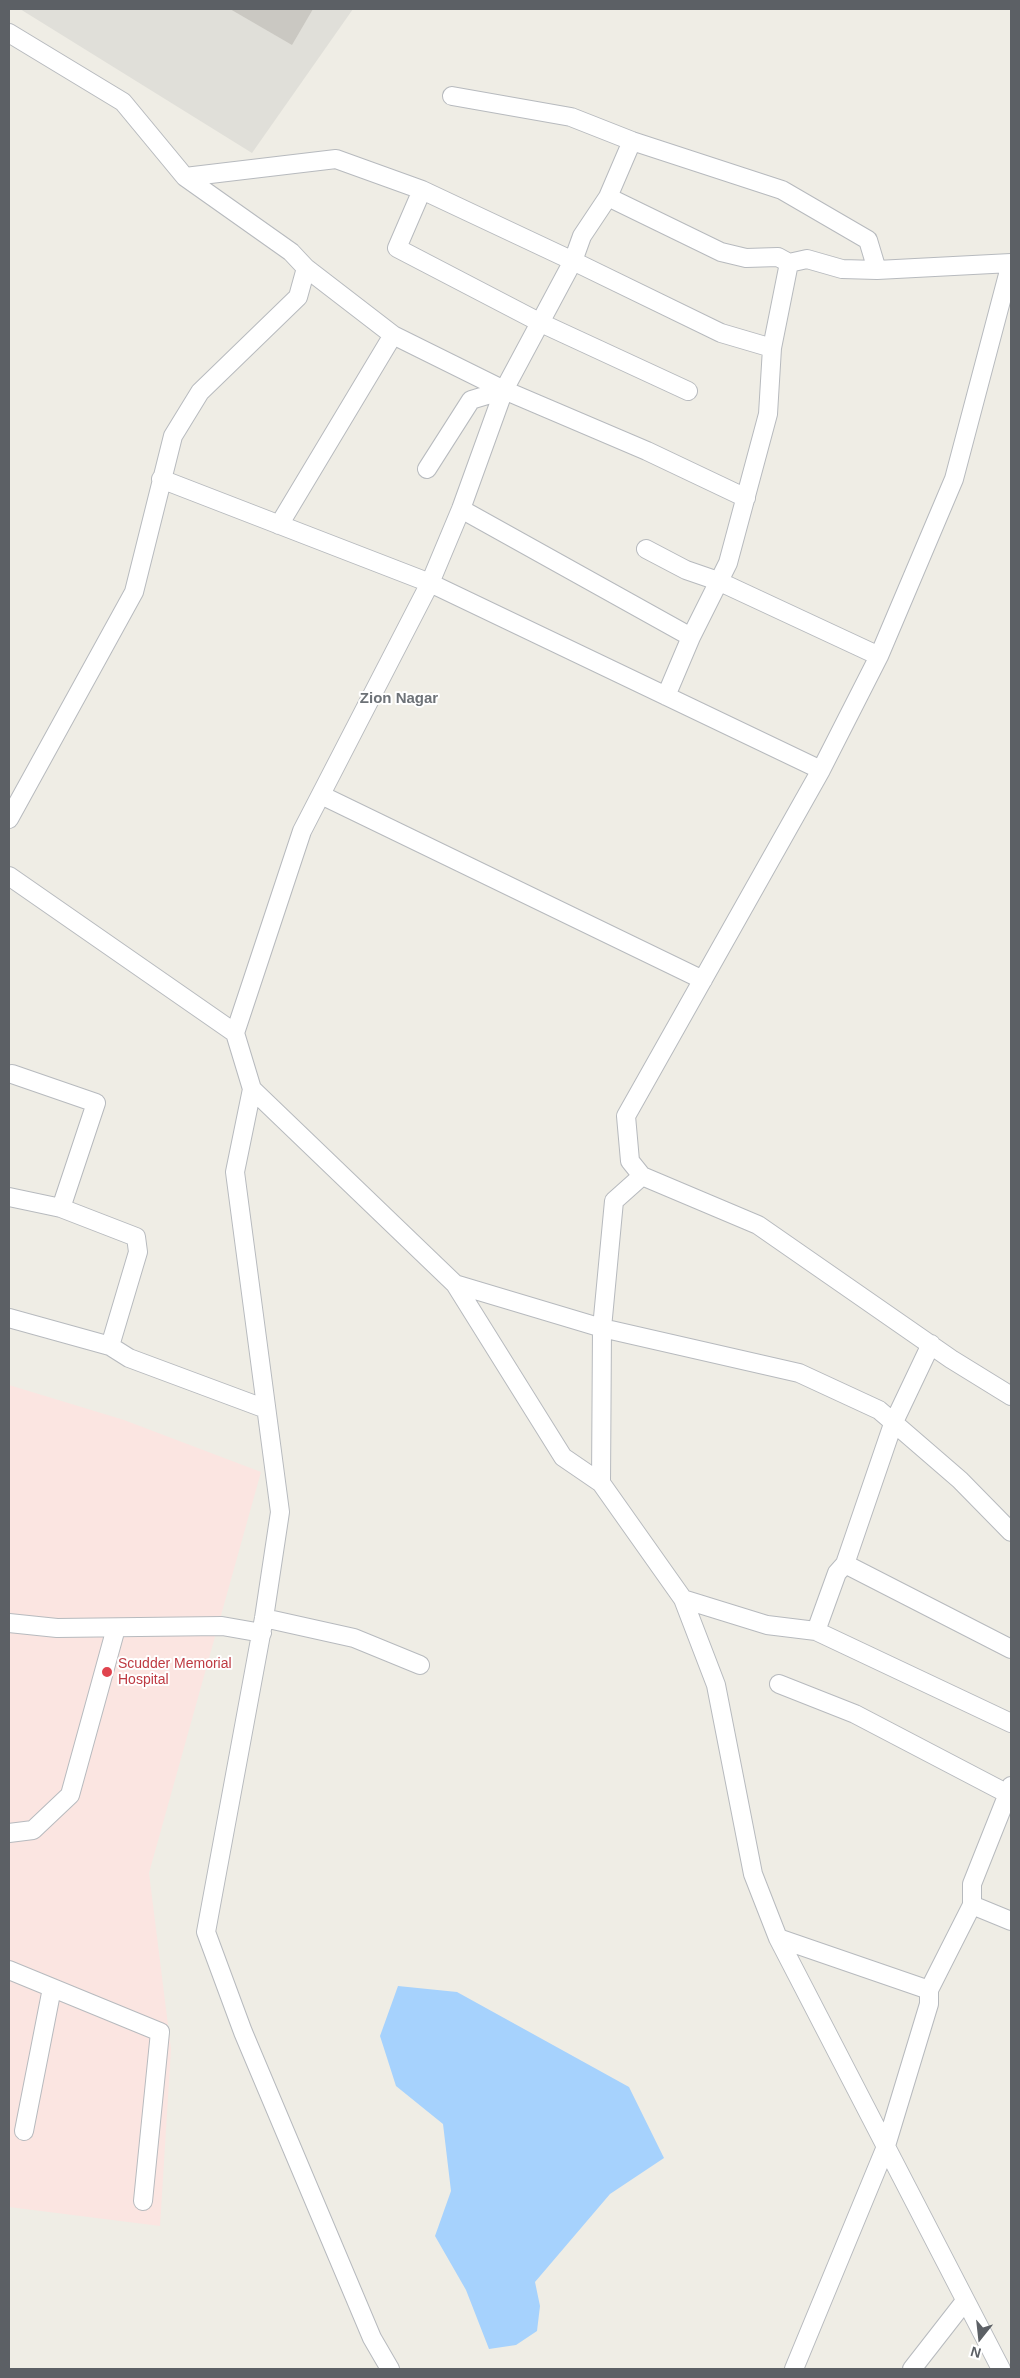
<!DOCTYPE html>
<style>
body{margin:0}
#map{position:relative;width:1020px;height:2378px;overflow:hidden;background:#efede5;font-family:Arial,sans-serif}
canvas{display:block}
.frame{position:absolute;inset:0;border:10px solid #5c6065;pointer-events:none}
.north{position:absolute;left:955px;top:2313px;width:50px;height:50px;-webkit-text-stroke:4px #fff;paint-order:stroke;rotate:196deg;font-size:14px;font-weight:700;line-height:20px;text-align:center;color:#5c6065}
.north::after{content:'';display:block;margin:auto;width:18px;height:22px;background:#5c6065;clip-path:polygon(50% 0,100% 100%,50% 72%,0 100%)}
</style>
<div id="map">
<canvas width="1020" height="2378"></canvas>
<div class="frame"></div>
<div class="north">N</div>
</div>
<script>
const ctx = document.querySelector('canvas').getContext('2d');
ctx.lineJoin = 'round';
function fill(path, color) {
  ctx.fillStyle = color;
  ctx.fill(path, 'evenodd');
}
function stroke(path, color, width, dash) {
  ctx.strokeStyle = color;
  ctx.lineWidth = width;
  ctx.lineCap = dash ? 'butt' : 'round';
  ctx.setLineDash(dash || []);
  ctx.stroke(path);
}
function label(font, color, halo, rows, align = 'center') {
  ctx.font = font + ' Arial,sans-serif';
  ctx.lineWidth = 4;
  ctx.setLineDash([]);
  ctx.textBaseline = 'middle';
  ctx.strokeStyle = halo;
  ctx.fillStyle = color;
  for (const [text, x, y, turn = 0] of rows) {
    ctx.save();
    ctx.translate(x, y);
    ctx.rotate((+turn || 0) * Math.PI / 180);
    ctx.textAlign = isNaN(turn) ? turn : align;
    if (halo) ctx.strokeText(text, 0, 0);
    ctx.fillText(text, 0, 0);
    ctx.restore();
  }
}
fill(new Path2D(`
 M20,9H353L252,153Z`), '#e0dfd9');
fill(new Path2D(`
 M9,1385L124,1420L261,1472L149,1873L171,2049L160,2226L9,2207Z`), '#fbe5e1');
fill(new Path2D(`
 M398,1986L457,1992L629,2087L664,2158L610,2194L535,2282L540,2306L537,2331L516,2345L489,2349L466,2290L435,2236L451,2191L443,2124L396,2086L380,2036Z`), '#a6d2fd');
fill(new Path2D(`
 M230,9H313L292,45Z`), '#cac8c2');
const minor = new Path2D(`
 M9,33L123,102L185,177L291,252L306,268L298,297L200,392L173,436L134,592L9,819
 M452,96L571,117L632,141L782,190L868,240L877,270
 M185,177L336,159L422,190L573,261L721,333L772,348
 M422,190L397,248L541,323L688,391
 M608,197L721,252L746,258L778,257L789,263L807,259L842,269L877,270L1011,263
 M1011,263L954,479L879,656L821,770L626,1116L630,1161L642,1176L758,1225L951,1359L1011,1396
 M306,268L393,335L504,390
 M427,469L471,400L504,390L647,451L746,498
 M161,479L430,583L821,770
 M461,509L691,637
 M279,525L393,335
 M646,549L686,570L718,581L879,656
 M666,696L691,637L728,563L768,414L772,348L789,263
 M321,795L703,980
 M9,876L235,1033L252,1089L455,1284L563,1457L601,1483L683,1599L716,1685L753,1874L778,1938L1001,2369
 M235,1033L302,831L430,583L461,509L504,390L573,261L582,236L608,197L632,141
 M252,1089L235,1172L280,1512L264,1618L206,1932L243,2032L372,2338L390,2369
 M9,1197L61,1208L96,1103L12,1074
 M61,1208L136,1237L138,1252L110,1346
 M455,1284L602,1328L799,1373L879,1410L960,1480L1011,1532
 M9,1318L110,1346L129,1358L266,1409
 M601,1483L602,1328L614,1201L642,1176
 M845,1564L1011,1649
 M683,1599L767,1625L816,1631L1011,1723
 M264,1618L354,1638L420,1665
 M9,1623L57,1628L222,1626L262,1633
 M816,1631L837,1573L845,1564L893,1424L931,1344
 M779,1684L855,1714L1008,1794
 M9,1833L33,1830L70,1795L116,1628
 M972,1905L1011,1921
 M778,1938L929,1990
 M9,1970L160,2032L143,2201
 M24,2131L52,1988
 M794,2369L885,2149L929,2004V1990L972,1905V1884L1011,1786
 M912,2369L965,2301`);
stroke(minor, '#b7babe', 20);
stroke(minor, '#fff', 18);
for (const [x, y, r, color] of [
 [107,1672,6,"#e0444e"]
]) {
  const dot = new Path2D();
  dot.arc(x, y, r, 0, 2 * Math.PI);
  ctx.fillStyle = color;
  ctx.fill(dot);
  stroke(dot, '#fff', 2);
}
label('14px', '#be3a42', '#fff', [
 ["Scudder Memorial",118,1664],
 ["Hospital",118,1680]
], 'left');
label('bold 15px', '#6d7277', '#fff', [
 ["Zion Nagar",399,699]
]);
</script>
